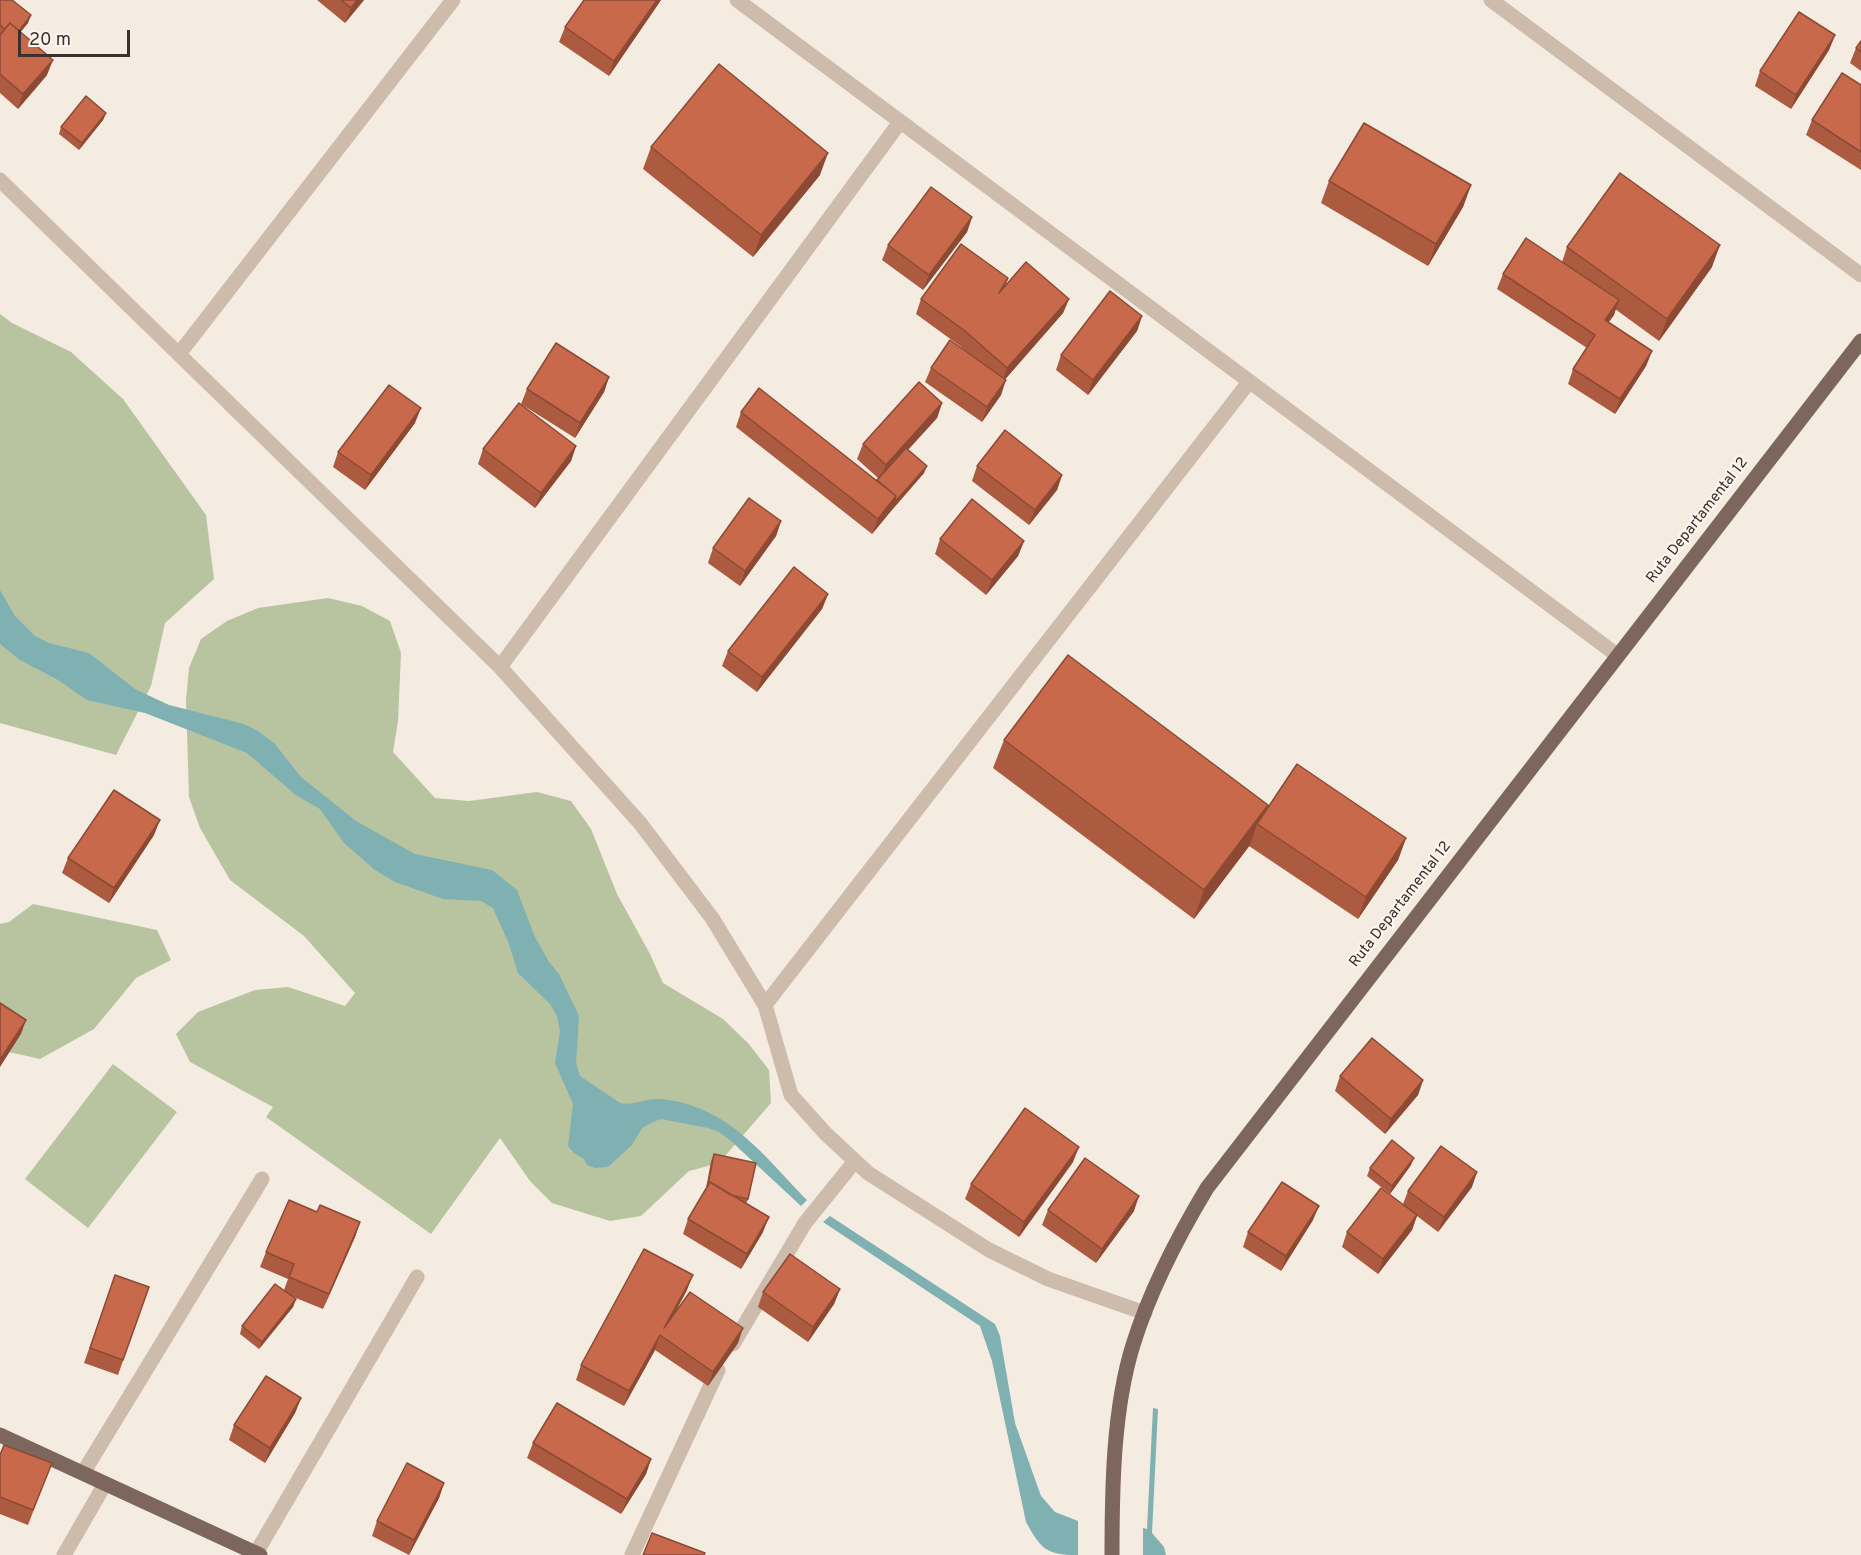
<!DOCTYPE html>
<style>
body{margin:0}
#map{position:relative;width:1861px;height:1555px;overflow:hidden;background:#f4ebe1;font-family:Overpass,sans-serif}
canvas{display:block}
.scale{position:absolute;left:18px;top:30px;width:112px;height:27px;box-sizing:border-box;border:3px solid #3b302b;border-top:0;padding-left:8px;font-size:18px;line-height:21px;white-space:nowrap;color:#3b302b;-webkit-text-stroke:4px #fbf5ee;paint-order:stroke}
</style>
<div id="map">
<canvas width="1861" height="1555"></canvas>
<div class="scale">20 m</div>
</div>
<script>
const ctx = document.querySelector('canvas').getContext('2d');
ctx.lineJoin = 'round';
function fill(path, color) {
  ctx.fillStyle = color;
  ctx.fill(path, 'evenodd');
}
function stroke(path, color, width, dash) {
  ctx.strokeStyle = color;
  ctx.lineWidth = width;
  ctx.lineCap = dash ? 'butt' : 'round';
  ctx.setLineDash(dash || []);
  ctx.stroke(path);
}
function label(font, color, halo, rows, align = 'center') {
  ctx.font = font + ' Overpass,sans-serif';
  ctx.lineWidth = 4.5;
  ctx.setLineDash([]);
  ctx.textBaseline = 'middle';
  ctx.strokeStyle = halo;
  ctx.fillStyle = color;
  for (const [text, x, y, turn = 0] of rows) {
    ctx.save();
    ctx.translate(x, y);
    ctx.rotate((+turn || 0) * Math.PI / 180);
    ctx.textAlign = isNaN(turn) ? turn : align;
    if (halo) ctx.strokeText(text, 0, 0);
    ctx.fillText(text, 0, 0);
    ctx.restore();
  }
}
fill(new Path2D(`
 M0,314L12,323L71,352L123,399L206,515L214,579L165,623L151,686L116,755L0,723Z
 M328,598L362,606L390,621L401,653L398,721L393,752L435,798L469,801L537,792L571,801L591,829L617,894L650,954L663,983L723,1019L748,1043L769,1070L771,1103L719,1163L689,1171L641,1216L610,1221L552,1203L530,1181L500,1138L431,1234L266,1117L273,1107L190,1062L176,1034L198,1012L255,990L288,987L345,1006L355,993L304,936L230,880L200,828L189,797L186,700L189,668L201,639L227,621L258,608Z
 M33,904L157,930L171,960L136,978L94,1029L40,1059L0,1050V924L9,922Z
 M113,1064L177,1112L88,1228L25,1179Z`), '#b8c4a0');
fill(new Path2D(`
 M0,590L15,616L35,636L49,643L89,653L135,689L169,705L244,724L258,731L274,743L301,777L356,821L415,854L492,870L517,890L534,935L549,962L559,974L579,1016L576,1063L580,1076L620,1103C633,1106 646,1098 660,1099C728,1105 763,1155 807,1200L801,1206L731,1141L719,1132L708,1128L661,1119L653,1122L642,1128L632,1145L608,1167L595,1168L587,1165L584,1159L574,1153L568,1146L573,1104L555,1063L560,1031L557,1016L550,1004L518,973L509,944L493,908L481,901L443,899L395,882L375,870L344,843L320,809L297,796L247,753L145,713L87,700L58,680L20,660L0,644Z
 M830,1216L995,1324L1000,1336L1015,1423L1041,1496L1055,1512L1078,1521V1555C1046,1555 1041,1549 1026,1522L992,1361L980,1326L823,1222Z
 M1153,1408L1158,1409L1152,1533L1164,1547L1166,1555H1143V1528L1147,1529Z`), '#7fb0b2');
stroke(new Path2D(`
 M737,0L1617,655
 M1491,0L1861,275
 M0,180L500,667L640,823L712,918L765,1005L791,1095L825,1133L868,1173L989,1250L1048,1279L1145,1313
 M179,354L453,0
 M500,667L900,122
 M765,1005L1249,382
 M733,1344L805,1223L855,1161
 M83,1473L262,1179
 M256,1553L417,1277
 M64,1555L105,1484
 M632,1555L718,1370`), '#cdbbac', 15);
stroke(new Path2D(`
 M0,1435L260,1555
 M1112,1555C1112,1489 1113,1409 1133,1345C1150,1290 1177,1238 1207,1188L1861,341`), '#7d675c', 15);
fill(new Path2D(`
 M0,0L28,23L20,32L47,75L18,109L0,93Z
 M317,0H364L345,23Z
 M661,0L609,76L559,42L565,27Z
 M1835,35L1829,50L1791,109L1755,86L1760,71Z
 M1861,41V71L1850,63L1856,48Z
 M1861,85V170L1806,135L1812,120Z
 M106,113L103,120L79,150L59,134L61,127Z
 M651,147L820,175L753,257L643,169Z
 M1329,181L1471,185L1463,207L1428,266L1321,203Z
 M972,217L967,232L923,290L882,260L888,245Z
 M1567,247L1712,267L1659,341L1615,309L1614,315L1608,323L1652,351L1646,366L1615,414L1568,384L1573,369L1587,348L1497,289L1503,274L1562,262Z
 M1008,278L1006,285L1069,299L1063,313L1005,379L1001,395L982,422L925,382L931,368L968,353L960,346L916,314L921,299Z
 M1142,316L1137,331L1088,395L1056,370L1061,355Z
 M609,377L604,392L575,438L521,404L527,389Z
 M942,403L937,418L908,450L924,473L891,511L872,534L736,427L741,412L877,480L878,478L857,459L863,444Z
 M415,423L365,490L333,467L338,452Z
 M576,446L571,461L535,508L478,464L483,449Z
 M977,466L1062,475L1057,490L1029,525L972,481Z
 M781,521L776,536L740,586L708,563L713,548Z
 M940,539L1024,541L1018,556L986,595L935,554Z
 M828,594L822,609L757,692L722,666L728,651Z
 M1004,740L1266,810L1406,838L1398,860L1358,919L1249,846L1250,845L1194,919L993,768Z
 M154,835L109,903L62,873L68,858Z
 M1340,1076L1423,1080L1418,1095L1385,1134L1335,1091Z
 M714,1154L748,1199L746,1204L763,1232L741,1269L683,1234L688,1219L706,1188L711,1161Z
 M1073,1162L1019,1237L965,1199L971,1184Z
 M1411,1165L1390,1194L1367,1176L1370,1168Z
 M1472,1187L1438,1232L1417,1216L1412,1230L1378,1274L1342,1247L1347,1232L1403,1204L1408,1191Z
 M1048,1210L1134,1211L1096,1263L1042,1225Z
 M1313,1220L1281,1271L1243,1247L1248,1232Z
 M360,1222L355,1237L323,1309L291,1296L296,1299L293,1307L259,1349L240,1334L242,1326L284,1290L288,1279L260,1267L266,1252Z
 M115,1275L149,1287L118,1375L84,1363Z
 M840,1289L834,1304L808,1342L758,1307L763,1292Z
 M687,1290L675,1313L738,1343L708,1386L655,1350L624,1406L576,1380L581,1365Z
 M301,1398L295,1413L265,1463L229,1440L234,1425Z
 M533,1443L651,1459L646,1474L621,1514L527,1458Z
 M0,1455L46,1478L28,1525L0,1514Z
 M444,1483L439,1498L409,1555L372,1536L377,1521Z`), '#ac5a40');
fill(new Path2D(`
 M357,0H364L345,23L351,8Z
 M657,0H661L609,76L614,61Z
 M31,15L28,23L11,44L14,36Z
 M1835,35L1829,50L1791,109L1796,95Z
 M53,60L47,75L18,109L23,94Z
 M106,113L103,120L79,150L82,143Z
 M828,153L820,175L753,257L761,235Z
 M1471,185L1463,207L1428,266L1436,244Z
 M972,217L967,232L923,290L929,275Z
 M1720,245L1712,267L1659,341L1667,319Z
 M1069,299L1063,313L1002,383L1007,368Z
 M1619,300L1614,315L1599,335L1605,320Z
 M1142,316L1137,331L1088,395L1093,380Z
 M1652,351L1646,366L1615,414L1620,399Z
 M609,377L604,392L575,438L580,423Z
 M1006,380L1001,395L982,422L987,407Z
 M942,403L937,418L880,480L886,465Z
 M421,408L415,423L365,490L371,475Z
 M576,446L571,461L535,508L541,493Z
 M927,466L924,473L891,511L894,503Z
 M1062,475L1057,490L1029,525L1035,510Z
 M896,496L891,511L872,534L878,519Z
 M781,521L776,536L740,586L745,571Z
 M1024,541L1018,556L986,595L992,580Z
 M828,594L822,609L757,692L762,677Z
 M1268,805L1260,826L1257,824L1250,845L1194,919L1204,890Z
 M160,820L154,835L109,903L114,888Z
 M1406,838L1398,860L1358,919L1366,897Z
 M26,1020L21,1034L0,1067V1060Z
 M1423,1080L1418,1095L1385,1134L1391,1119Z
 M1079,1147L1073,1162L1019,1237L1024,1222Z
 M1414,1158L1411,1165L1390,1194L1392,1186Z
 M1477,1172L1472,1187L1438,1232L1444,1217Z
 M1139,1196L1134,1211L1096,1263L1102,1249Z
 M1319,1206L1313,1220L1281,1271L1286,1256Z
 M1417,1215L1412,1230L1378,1274L1383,1259Z
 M769,1217L763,1232L741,1269L747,1254Z
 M360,1222L355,1237L323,1309L329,1294Z
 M693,1275L687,1290L662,1336L664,1328Z
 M840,1289L834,1304L808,1342L813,1327Z
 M296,1299L293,1307L259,1349L262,1342Z
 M743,1328L738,1343L708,1386L713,1372Z
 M660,1335L655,1350L624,1406L629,1391Z
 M301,1398L295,1413L265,1463L270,1448Z
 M651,1459L646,1474L621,1514L627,1499Z
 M444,1483L439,1498L409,1555L414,1540Z`), '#8c4a34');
const building = new Path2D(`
 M0,0H12L31,15L19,31L10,23L5,29L0,25Z
 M341,0H357L351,8Z
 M584,0H657L614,61L565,27Z
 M1799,12L1835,35L1796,95L1760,71Z
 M10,23L53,60L23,94L0,74V35Z
 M1861,41V52L1856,48Z
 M719,64L828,153L761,235L651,147Z
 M1842,73L1861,85V152L1812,120Z
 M86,96L106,113L82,143L61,127Z
 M1364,123L1471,185L1436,244L1329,181Z
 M1620,173L1720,245L1667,319L1567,247Z
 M931,187L972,217L929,275L888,245Z
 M1526,238L1619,300L1605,320L1652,351L1620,399L1573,369L1595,335L1503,274Z
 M961,244L1008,278L999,293L1026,262L1069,299L1007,368L965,331L921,299Z
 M1110,291L1142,316L1093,380L1061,355Z
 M950,340L1006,380L987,407L931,368Z
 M556,343L609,377L580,423L527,389Z
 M919,382L942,403L886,465L863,444Z
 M389,385L421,408L371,475L338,452Z
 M759,388L896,496L878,519L741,412Z
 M519,403L576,446L541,493L483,449Z
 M1005,430L1062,475L1035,510L977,466Z
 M906,448L927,466L894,503L896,496L877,480Z
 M749,498L781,521L745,571L713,548Z
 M972,499L1024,541L992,580L940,539Z
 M794,567L828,594L762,677L728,651Z
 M1068,655L1268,805L1204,890L1004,740Z
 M1297,764L1406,838L1366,897L1257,824Z
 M114,790L160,820L114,888L68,858Z
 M0,1003L26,1020L0,1060Z
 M1372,1038L1423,1080L1391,1119L1340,1076Z
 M1025,1108L1079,1147L1024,1222L971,1184Z
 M1392,1140L1414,1158L1392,1186L1370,1168Z
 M1441,1146L1477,1172L1444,1217L1408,1191Z
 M714,1154L756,1163L748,1199L731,1195L710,1182L708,1185Z
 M1085,1158L1139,1196L1102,1249L1048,1210Z
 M710,1182L769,1217L747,1254L688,1219Z
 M1282,1182L1319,1206L1286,1256L1248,1232Z
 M1381,1188L1417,1215L1383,1259L1347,1232Z
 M289,1200L317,1212L320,1205L360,1222L329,1294L289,1277L294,1264L266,1252Z
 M644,1249L693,1275L664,1328L690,1292L743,1328L713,1372L660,1335L629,1391L581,1365Z
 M790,1254L840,1289L813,1327L763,1292Z
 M115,1275L149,1287L123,1360L90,1348Z
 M275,1284L296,1299L262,1342L242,1326Z
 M266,1376L301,1398L270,1448L234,1425Z
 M557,1403L651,1459L627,1499L533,1443Z
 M4,1445L52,1463L33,1510L0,1497V1455Z
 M407,1463L444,1483L414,1540L377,1521Z
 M652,1533L705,1553L704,1555H643Z`);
fill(building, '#c8694b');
stroke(building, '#8c4a34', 1.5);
label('15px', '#3b302b', '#fbf5ee', [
 ["Ruta Departamental 12",1698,521,-52],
 ["Ruta Departamental 12",1401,905,-52]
]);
</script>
